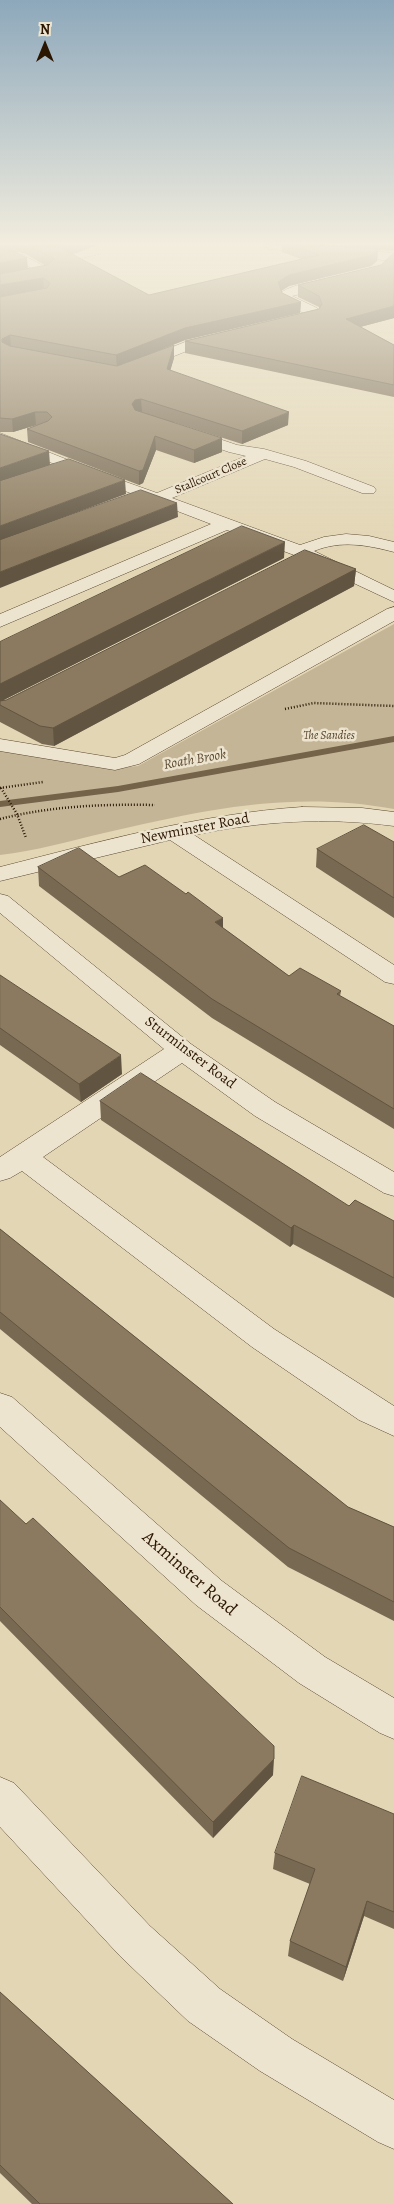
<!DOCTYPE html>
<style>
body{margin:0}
#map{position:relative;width:394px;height:2204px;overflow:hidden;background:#e3d6b5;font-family:Alegreya,serif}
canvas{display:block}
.north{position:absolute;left:20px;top:20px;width:50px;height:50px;-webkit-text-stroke:4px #ede4cf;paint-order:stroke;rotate:0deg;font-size:14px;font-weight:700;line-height:20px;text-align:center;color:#2b1602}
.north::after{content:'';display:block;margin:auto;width:18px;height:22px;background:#2b1602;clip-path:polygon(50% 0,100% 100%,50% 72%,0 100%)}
</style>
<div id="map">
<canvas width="394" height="2204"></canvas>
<div class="north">N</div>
</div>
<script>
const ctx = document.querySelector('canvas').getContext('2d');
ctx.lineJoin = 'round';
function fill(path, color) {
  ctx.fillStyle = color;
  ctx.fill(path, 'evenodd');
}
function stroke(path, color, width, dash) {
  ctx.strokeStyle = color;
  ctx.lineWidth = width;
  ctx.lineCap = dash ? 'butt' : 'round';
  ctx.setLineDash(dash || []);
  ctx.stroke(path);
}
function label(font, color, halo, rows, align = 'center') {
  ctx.font = font + ' Alegreya,serif';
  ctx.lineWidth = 5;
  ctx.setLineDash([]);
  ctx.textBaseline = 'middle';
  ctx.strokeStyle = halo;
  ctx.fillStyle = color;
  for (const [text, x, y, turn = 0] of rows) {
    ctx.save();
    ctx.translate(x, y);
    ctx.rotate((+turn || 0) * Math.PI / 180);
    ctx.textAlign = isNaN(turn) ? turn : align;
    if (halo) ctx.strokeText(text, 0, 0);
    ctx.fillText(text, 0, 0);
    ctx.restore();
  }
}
fill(new Path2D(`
 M394,624V809C292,790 203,810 104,833C70,841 35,851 0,855V750L112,769L138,766Z`), '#c4b597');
fill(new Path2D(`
 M394,736V742L118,792L0,807V801L118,786Z`), '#746249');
const minor = new Path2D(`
 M263,245H302L394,253V261L269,249Z
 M0,252L23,255L53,271L47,275L16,261L0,260Z
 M334,278L340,282L338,285L292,296L317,308L320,316L318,319L282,329L277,328L275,325L277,322L306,314L282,303L279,295C288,284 320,281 334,278Z
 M223,334L230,338L228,341L194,348L145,368L140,369L133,365L135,362L185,342Z
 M187,428L237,445L264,449L306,461L374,487L376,490L374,493H362L294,467L265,459L172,498L300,545L324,537L346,534L369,536L394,542V552C367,545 341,540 314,551L394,590V602L294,555L227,530L0,627V614L211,524L0,443V433L101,473L157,493L246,456L229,452L182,436L179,433L182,430Z
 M394,607V621L139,764L115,770L0,751V739L115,758L125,755L387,609Z
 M302,807L362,808L394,812V826C326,817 261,821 194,835L394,965V984L385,982L170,840L0,881V867C99,842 199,814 302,807Z
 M0,894L8,896L191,1044L275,1102L394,1172V1196L384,1193L255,1116L182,1063L43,1157L274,1329L394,1406V1436L359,1420L252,1347L22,1171L10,1178L0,1181V1157L164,1049L0,913Z
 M0,1393L12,1397L222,1581L325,1657L394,1698V1739L380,1733L299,1683L196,1605L0,1427Z
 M0,1777L14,1783L150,1926L220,1989L292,2039L394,2100V2149L378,2142L260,2071L188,2021L120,1956L0,1827Z`);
stroke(minor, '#59462f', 1);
stroke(new Path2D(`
 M78,259L101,254`), '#2b1602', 1, [0.5, 1]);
stroke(new Path2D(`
 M285,709L314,703L394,706
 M0,788L43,782
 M1,788L17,814L26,838
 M0,819C51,806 102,804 155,805`), '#2b1602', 2.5, [1, 2]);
fill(minor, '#ede4cf');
fill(new Path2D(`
 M0,245H97L72,254L149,295L301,259L282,252V245H394V251L378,250L377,261L371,266L289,286L281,291L282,293L301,302L300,313L185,340L143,357L174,345V358L170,370L288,425L242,444L173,422L222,452L194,463L156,450L143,483L139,485L28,442L27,429L37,425L13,432H0ZM16,252L24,253L46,266L28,269Z
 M394,253V318L360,327L394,345V397L185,353V341L319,309V307L298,297V285L381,265Z
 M284,558L1,701L6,700L356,569L354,586L54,746L42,744L0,722V642Z
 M394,842V918L316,867L317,849Z
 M38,867L119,877L223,928L289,976L341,991L340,996L394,1026V1129L212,1018L39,886Z
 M0,975L122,1074L81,1102L0,1045Z
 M100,1101L349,1206L394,1221V1298L293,1244L290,1247L101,1120Z
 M0,1229L348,1507L394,1527V1621L288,1567L0,1329Z
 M0,1500L273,1775L213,1838L0,1621Z
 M394,1814V1929L364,1916L343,1981L288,1956L290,1941L310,1884L273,1869L275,1853Z
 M0,1992L233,2204H32L0,2173Z`), '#786952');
fill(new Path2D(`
 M64,245H97L77,253L58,258L57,246Z
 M378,249L377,261L371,266L289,286L278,293V282L289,275Z
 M27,258L28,269L0,274V263Z
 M43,278L44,289L0,297V285Z
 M301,302L300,313L185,340L117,367L116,355L185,328Z
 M394,306V318L345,331L346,319Z
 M10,335L11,347L3,351L2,339Z
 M174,345V358L167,382V369Z
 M141,399L142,412L132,417V404L135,400Z
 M35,412L36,425L13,432L12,419Z
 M289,412L288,425L242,444V431Z
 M155,436L156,450L143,483L139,485V471Z
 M222,438V452L194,463V450Z
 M49,451L50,465L0,482V468Z
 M125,480L126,494L0,541V526Z
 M177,503L178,517L0,588V572Z
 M285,542L284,558L0,702V684Z
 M356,569L354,586L54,746L53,728Z
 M223,918V936L215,922Z
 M121,1055L122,1074L81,1102L79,1084Z
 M294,1225L293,1244L290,1247L291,1228Z
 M274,1759L273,1775L213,1838V1822Z
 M367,1901L364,1916L343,1981L346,1967Z`), '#615542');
const building = new Path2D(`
 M28,245H64L57,246L149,295L319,255L292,245H325L378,249L372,255L289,275L278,282L282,293L301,302L185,328L116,355L10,335L2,339V342L10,346L117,366L174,345L167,369L289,412L242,431L141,399L135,400L132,404L135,410L222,438L194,450L155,436L143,470L139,471L27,429L48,421L52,417L47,412H35L12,419L0,418V297L47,288L50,283L43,278L0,285V274L47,265L54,259Z
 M0,250L15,252L27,258L0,263Z
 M394,253V306L346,319L394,345V385L185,341L319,309L322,304L319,296L298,285L381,265Z
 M0,434L49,451L0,468Z
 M69,459L125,480L0,526V481Z
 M141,490L177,503L0,572V540Z
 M242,526L285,542L0,684V642Z
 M305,550L356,569L53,728L40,726L0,705V701L6,700Z
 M364,825L394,842V898L317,849Z
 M79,848L119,877L145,865L186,894L188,892L223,918L215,922L289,976L300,968L341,991L337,994L394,1026V1109L212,999L38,867Z
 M0,975L121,1055L79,1084L0,1028Z
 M141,1073L349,1206L355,1200L394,1221V1278L294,1225L291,1228L100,1101Z
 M0,1229L348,1507L394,1527V1602L289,1548L0,1312Z
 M0,1500L26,1524L33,1518L274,1746V1759L213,1822L0,1607Z
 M302,1776L394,1814V1912L367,1901L346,1967L290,1941L315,1869L275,1853Z
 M0,1992L233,2204H40L0,2165Z`);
fill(building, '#8b7a5f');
stroke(building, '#615542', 1);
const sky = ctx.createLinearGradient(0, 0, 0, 553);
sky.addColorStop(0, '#8da8bb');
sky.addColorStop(0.44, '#f2edde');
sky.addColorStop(1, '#f2edde00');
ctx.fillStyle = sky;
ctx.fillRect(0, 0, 394, 553);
label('12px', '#2b1602', '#ede4cf', [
 ["Stallcourt Close",211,476,-23]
]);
label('italic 12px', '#59462f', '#ede4cf', [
 ["The Sandies",329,736]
]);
label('italic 14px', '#5b4931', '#ede4cf', [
 ["Roath Brook",195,760,-10]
]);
label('15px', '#2b1602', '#ede4cf', [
 ["Newminster Road",195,829,-11],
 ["Sturminster Road",190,1053,37]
]);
label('18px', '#2b1602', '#ede4cf', [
 ["Axminster Road",189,1574,41]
]);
</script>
